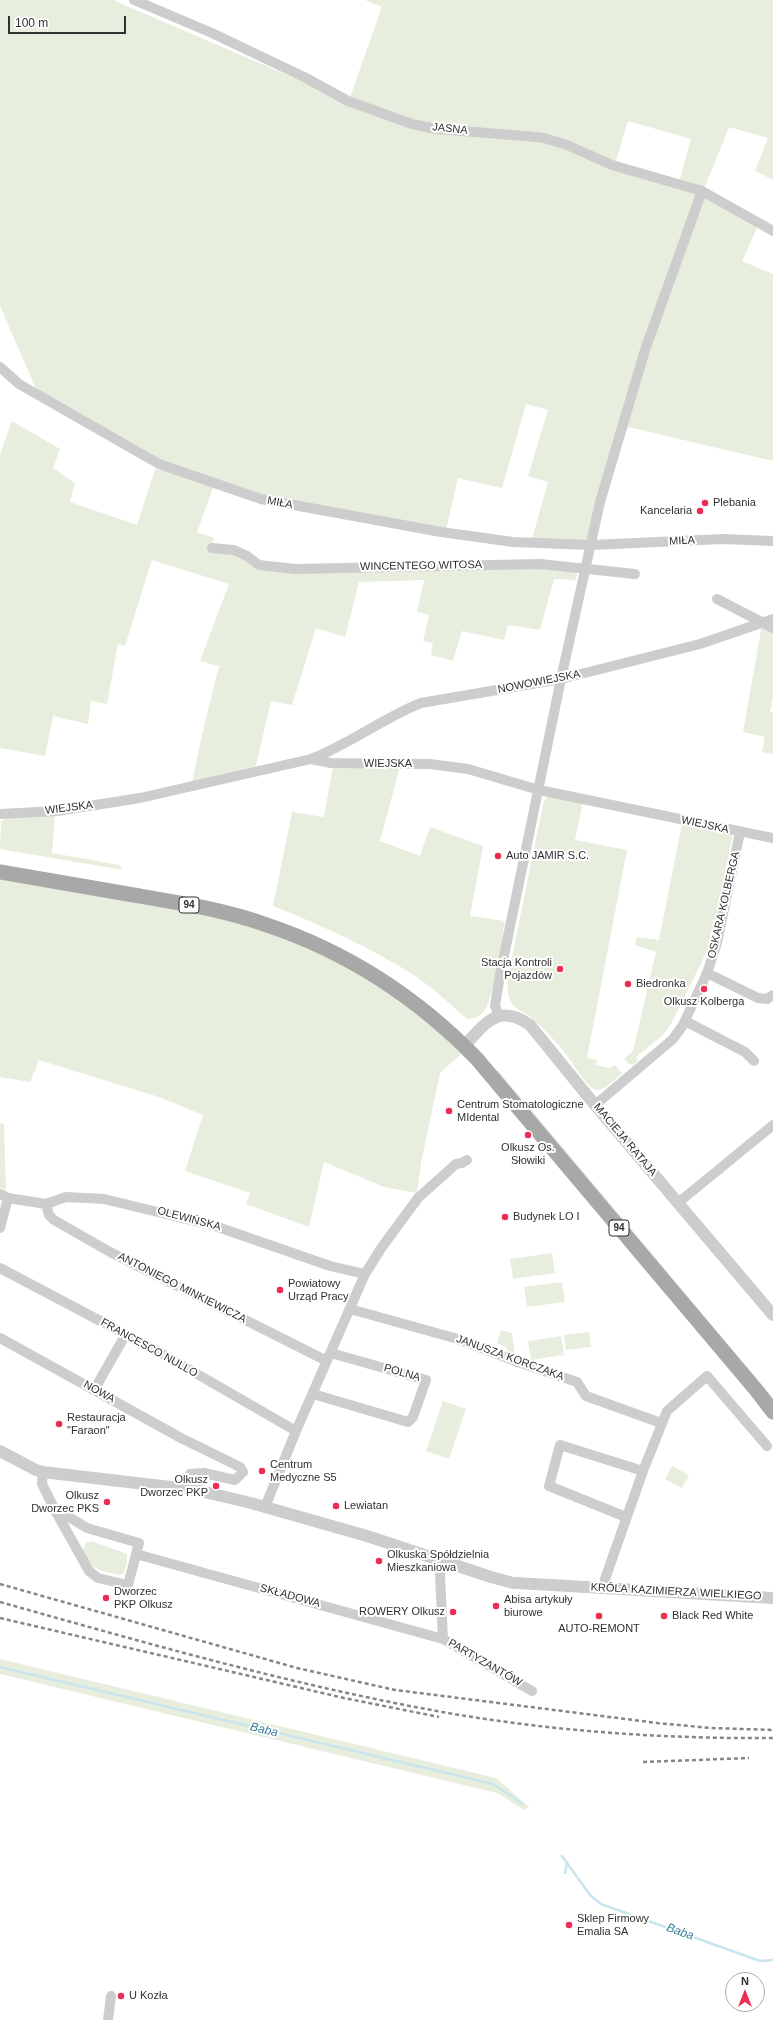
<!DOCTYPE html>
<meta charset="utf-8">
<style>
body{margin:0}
#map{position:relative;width:773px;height:2020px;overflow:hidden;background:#fff;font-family:Arial,sans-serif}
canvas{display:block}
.north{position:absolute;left:725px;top:1972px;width:40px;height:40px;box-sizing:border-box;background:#fff;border:1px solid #acacac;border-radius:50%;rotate:0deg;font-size:11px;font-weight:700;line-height:16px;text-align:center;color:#303030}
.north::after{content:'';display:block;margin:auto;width:14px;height:18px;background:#ed2c55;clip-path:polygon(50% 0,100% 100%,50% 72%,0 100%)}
.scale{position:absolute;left:8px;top:16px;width:118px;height:18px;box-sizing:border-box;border:2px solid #303030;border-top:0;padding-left:5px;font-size:12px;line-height:14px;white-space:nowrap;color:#303030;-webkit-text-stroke:3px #fff;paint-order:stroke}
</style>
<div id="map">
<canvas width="773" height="2020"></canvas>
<div class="north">N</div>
<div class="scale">100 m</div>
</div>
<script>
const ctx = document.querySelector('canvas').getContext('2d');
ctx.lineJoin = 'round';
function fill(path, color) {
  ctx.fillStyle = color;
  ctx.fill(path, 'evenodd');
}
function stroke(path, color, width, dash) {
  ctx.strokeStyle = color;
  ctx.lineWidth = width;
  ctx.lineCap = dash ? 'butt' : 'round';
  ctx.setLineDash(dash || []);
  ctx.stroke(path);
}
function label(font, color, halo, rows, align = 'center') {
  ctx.font = font + ' Arial,sans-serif';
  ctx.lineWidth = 4;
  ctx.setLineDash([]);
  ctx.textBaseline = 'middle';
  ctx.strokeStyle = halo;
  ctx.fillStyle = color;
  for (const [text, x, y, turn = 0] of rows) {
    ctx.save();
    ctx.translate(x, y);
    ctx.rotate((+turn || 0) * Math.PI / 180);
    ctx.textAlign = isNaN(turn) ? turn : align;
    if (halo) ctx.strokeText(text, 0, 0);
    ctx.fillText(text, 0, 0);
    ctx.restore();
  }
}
fill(new Path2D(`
 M0,0H113L322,90L407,124L537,139L688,188L758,226L742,261L773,274V461L624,426L593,541L532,539L548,482L528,476L548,410L526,404L502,488L458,478L446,530L264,495L156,459L40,398L0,306Z
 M365,0H773V180L755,171L768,138L729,127L704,189L679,182L691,139L628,121L615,164L567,141L414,122L349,100L382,7Z
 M12,421L60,449L53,468L75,483L70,502L137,525L155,469L214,485L197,532L214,538L210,551C217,552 226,552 233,554C244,558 250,567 261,570L514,566L571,570L577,574L575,580L554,579L540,630L508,625L504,640L462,631L453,661L431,655L433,643L423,641L429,615L417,612L424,580L359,582L345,637L316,628L292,705L271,701L256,766L192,783L201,739L219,666L200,661L229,584L152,560L125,646L118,644L107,704L91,701L88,724L53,716L45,756L0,748V454Z
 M762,625L773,631V698L770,712L773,713V754L762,752L765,737L743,732Z
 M333,766L400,767L380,841L420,856L430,827L483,846L470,916L505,921C501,941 495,999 483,1012C479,1017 473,1019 467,1019C451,1005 435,990 418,978C372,948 323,926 273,906L292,812L324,817Z
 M549,796L583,802L575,840L627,850L587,1058L597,1060L596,1065L609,1068L615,1065L622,1073C615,1079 605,1091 596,1090C588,1089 569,1057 561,1048C551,1037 541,1025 529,1016C524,1012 517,1010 513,1005C507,997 507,986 508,976L544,800Z
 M55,815L52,853L119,865L123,870L0,849L1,821L10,817Z
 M682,824L733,832L712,941L672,1022L663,1035L636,1057L638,1060L633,1065L629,1064L624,1059L633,1051L656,952L635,945L637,937L659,940Z
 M0,877L211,913L315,947L372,978L421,1015L461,1054L440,1073L421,1163L417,1193L384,1187L324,1162L309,1227L246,1204L250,1193L185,1171L203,1115L159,1097L39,1060L30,1082L0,1077Z
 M498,1070L773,1398V1404L496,1072Z
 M0,1123L4,1124L6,1190L0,1188Z
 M552,1253L555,1273L513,1279L510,1259Z
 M562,1282L565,1302L527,1307L524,1287Z
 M501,1330L512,1333L515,1356L508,1354L506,1347L497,1343Z
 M589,1332L591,1347L566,1350L564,1335Z
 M561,1336L564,1355L531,1360L528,1341Z
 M443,1401L466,1409L449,1459L426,1451Z
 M672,1466L689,1475L682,1488L665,1479Z
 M91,1541L127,1554V1562L124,1573L120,1575C105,1572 85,1569 83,1550L86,1543Z
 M0,1659L496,1778L529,1807L524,1810L497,1793L0,1674Z`), '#e8eedd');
stroke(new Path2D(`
 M0,1667L493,1784L523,1804
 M562,1856L590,1895L601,1904L760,1961L773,1960
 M565,1873L567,1863`), '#c9e5ee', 2.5);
stroke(new Path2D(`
 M134,0L212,33L306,78L348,101L412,124L436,129L525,136L544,138L567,145L612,165L702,191L773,231
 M0,367L19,384L159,464L261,499L441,532L513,542L591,545L723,539L773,541
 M212,548L234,550L247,556L259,565L295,569L540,564L635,574
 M717,599L773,628
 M311,759C350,744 383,718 421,703L561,679L700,644L773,619
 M0,814L57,811L140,798L311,759L331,763L430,764L468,769L539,790L773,838
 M707,973L758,998L767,999L773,995
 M499,1015L495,1006L500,975L561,679L600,502L645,350L702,191
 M685,1021L745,1052L754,1061
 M595,1105L673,1039L683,1025L707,973L717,943L740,832
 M0,1194L8,1198L0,1228
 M8,1198L46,1204L66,1197L104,1199L215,1226L330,1266L365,1274
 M679,1202L773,1125
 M46,1204L49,1215L54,1220L110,1252L327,1361
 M0,1268L159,1352L296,1431
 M350,1309L458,1339L518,1362L577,1382L586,1396L661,1423
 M0,1338L181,1438L240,1467L243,1472L235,1480L204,1473L190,1474
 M94,1390L126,1334
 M313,1394L408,1422L413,1417L426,1380L331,1353
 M43,1472L42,1484L56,1512L89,1571L98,1578L128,1585L139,1543L87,1528L64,1514L56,1512
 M265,1507L296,1431L365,1274L382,1247L418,1198L456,1164L462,1163L467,1160
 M626,1517L549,1486L560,1445L643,1471
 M136,1554L443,1639L532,1691
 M441,1561L440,1576L443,1639
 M604,1588L605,1579L643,1471L667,1411L707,1376L767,1446
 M108,2020L111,1996`), '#cdcdcd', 10);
stroke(new Path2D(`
 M464,1046C486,1023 498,1003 530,1025L595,1105L773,1315
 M0,1451L36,1470L43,1472L196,1490L251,1503L367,1536L491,1577L513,1583
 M517,1583L773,1598`), '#cdcdcd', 12);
stroke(new Path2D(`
 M0,872C43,879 85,887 128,894C175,902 222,909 267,925C347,952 418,998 477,1059L757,1391L773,1412`), '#a8a8a8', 15);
stroke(new Path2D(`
 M0,1584L297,1668L395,1690L657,1723L711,1728L773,1730
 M0,1602C146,1643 292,1685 442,1712C551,1731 662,1739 773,1738
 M0,1618L344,1698L439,1717
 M643,1762L749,1758`), '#858585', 2.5, [4, 3]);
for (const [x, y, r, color] of [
 [705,503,4,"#ed2c55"],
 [700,511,4,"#ed2c55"],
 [498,856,4,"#ed2c55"],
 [560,969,4,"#ed2c55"],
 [628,984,4,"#ed2c55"],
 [704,989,4,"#ed2c55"],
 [449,1111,4,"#ed2c55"],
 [528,1135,4,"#ed2c55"],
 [505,1217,4,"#ed2c55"],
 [280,1290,4,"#ed2c55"],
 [59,1424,4,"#ed2c55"],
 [262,1471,4,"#ed2c55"],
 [216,1486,4,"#ed2c55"],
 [107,1502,4,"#ed2c55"],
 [336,1506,4,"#ed2c55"],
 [379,1561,4,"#ed2c55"],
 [106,1598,4,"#ed2c55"],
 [496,1606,4,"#ed2c55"],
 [453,1612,4,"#ed2c55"],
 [599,1616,4,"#ed2c55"],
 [664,1616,4,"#ed2c55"],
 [569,1925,4,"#ed2c55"],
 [121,1996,4,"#ed2c55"]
]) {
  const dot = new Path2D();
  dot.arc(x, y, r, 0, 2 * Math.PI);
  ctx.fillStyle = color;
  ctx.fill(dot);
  stroke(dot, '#fff', 1.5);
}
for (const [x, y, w] of [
 [189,905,20],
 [619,1228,20]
]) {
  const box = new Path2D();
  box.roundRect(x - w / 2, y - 8, w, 16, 3);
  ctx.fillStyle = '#fff';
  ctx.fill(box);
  stroke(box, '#303030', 1);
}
label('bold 10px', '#303030', null, [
 ["94",189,905],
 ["94",619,1228]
]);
label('11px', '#303030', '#fff', [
 ["JASNA",450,129,6],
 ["MIŁA",280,503,11],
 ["MIŁA",682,541,-3],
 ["WINCENTEGO WITOSA",421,566,-1],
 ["NOWOWIEJSKA",539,682,-11],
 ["WIEJSKA",388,764],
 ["WIEJSKA",69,808,-7],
 ["WIEJSKA",705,825,12],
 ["OSKARA KOLBERGA",724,905,-77],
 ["MACIEJA RATAJA",625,1140,50],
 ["OLEWIŃSKA",189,1219,15],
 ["ANTONIEGO MINKIEWICZA",182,1288,27],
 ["FRANCESCO NULLO",149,1348,29],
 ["JANUSZA KORCZAKA",510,1358,20],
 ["POLNA",402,1373,16],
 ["NOWA",99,1392,29],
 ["KRÓLA KAZIMIERZA WIELKIEGO",676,1592,3],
 ["SKŁADOWA",290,1596,15],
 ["PARTYZANTÓW",485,1663,30]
]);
label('11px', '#303030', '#fff', [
 ["Plebania",713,503],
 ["Kancelaria",692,511,"right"],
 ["Auto JAMIR S.C.",506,856],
 ["Stacja Kontroli",552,963,"right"],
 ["Pojazdów",552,976,"right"],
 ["Biedronka",636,984],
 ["Olkusz Kolberga",704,1002,"center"],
 ["Centrum Stomatologiczne",457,1105],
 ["MIdental",457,1118],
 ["Olkusz Os.",528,1148,"center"],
 ["Słowiki",528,1161,"center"],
 ["Budynek LO I",513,1217],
 ["Powiatowy",288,1284],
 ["Urząd Pracy",288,1297],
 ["Restauracja",67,1418],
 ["\"Faraon\"",67,1431],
 ["Centrum",270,1465],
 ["Medyczne S5",270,1478],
 ["Olkusz",208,1480,"right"],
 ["Dworzec PKP",208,1493,"right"],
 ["Olkusz",99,1496,"right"],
 ["Dworzec PKS",99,1509,"right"],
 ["Lewiatan",344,1506],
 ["Olkuska Spółdzielnia",387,1555],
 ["Mieszkaniowa",387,1568],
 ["Dworzec",114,1592],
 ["PKP Olkusz",114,1605],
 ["Abisa artykuły",504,1600],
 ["biurowe",504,1613],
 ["ROWERY Olkusz",445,1612,"right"],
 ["Black Red White",672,1616],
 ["AUTO-REMONT",599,1629,"center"],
 ["Sklep Firmowy",577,1919],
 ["Emalia SA",577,1932],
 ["U Kozła",129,1996]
], 'left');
label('italic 12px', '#397f97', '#fff', [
 ["Baba",264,1730,13],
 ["Baba",680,1932,19]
]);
</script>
